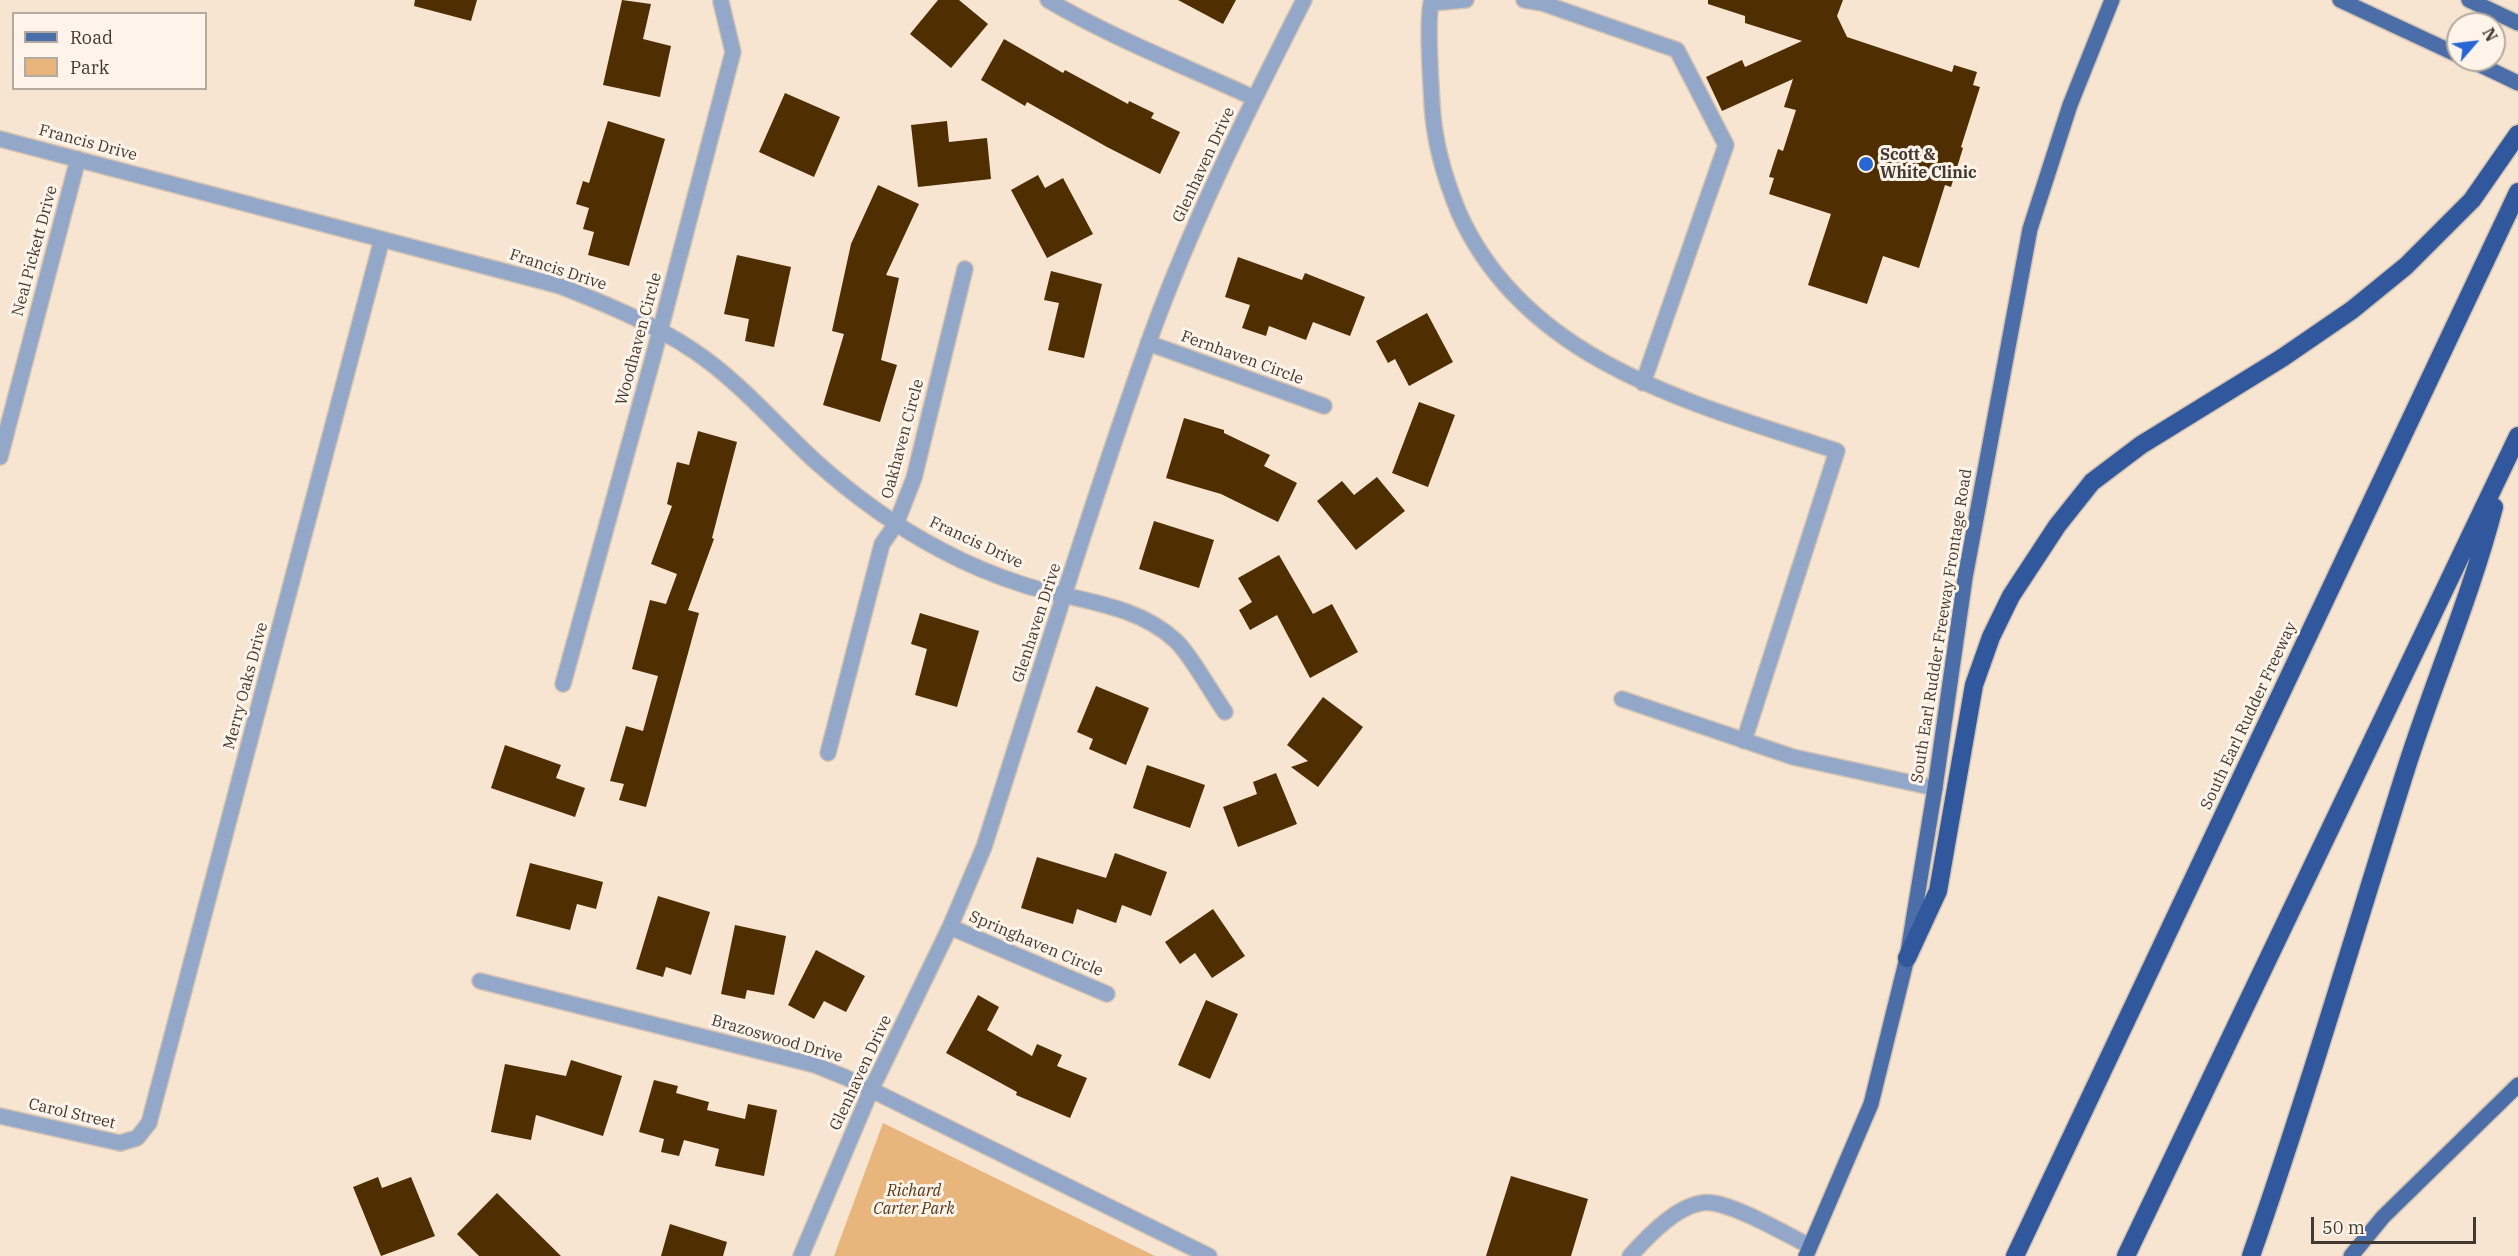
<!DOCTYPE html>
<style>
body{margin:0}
#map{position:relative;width:2518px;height:1256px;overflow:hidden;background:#f7e5d2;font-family:"IBM Plex Serif",serif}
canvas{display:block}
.legend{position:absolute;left:12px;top:12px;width:195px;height:78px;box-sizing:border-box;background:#fff4e9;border:2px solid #b3aaa0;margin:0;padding:8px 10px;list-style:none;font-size:18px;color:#413a33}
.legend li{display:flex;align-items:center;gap:12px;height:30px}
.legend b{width:30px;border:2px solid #b3aaa0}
.north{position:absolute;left:2446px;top:12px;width:60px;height:60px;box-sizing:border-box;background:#fff4e9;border:2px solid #b3aaa0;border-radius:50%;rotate:62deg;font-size:16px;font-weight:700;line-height:24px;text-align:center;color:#413a33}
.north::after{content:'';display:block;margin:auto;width:21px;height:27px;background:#2766d3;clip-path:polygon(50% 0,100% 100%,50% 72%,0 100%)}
.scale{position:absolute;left:2311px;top:1217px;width:165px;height:27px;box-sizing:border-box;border:3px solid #413a33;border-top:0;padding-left:8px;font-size:18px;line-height:21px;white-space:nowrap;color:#413a33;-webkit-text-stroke:4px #fff4e9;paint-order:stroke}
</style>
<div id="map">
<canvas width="2518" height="1256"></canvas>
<ul class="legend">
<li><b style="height:8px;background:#4b6da8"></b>Road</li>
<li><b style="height:16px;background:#e8b57d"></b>Park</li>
</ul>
<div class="north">N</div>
<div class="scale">50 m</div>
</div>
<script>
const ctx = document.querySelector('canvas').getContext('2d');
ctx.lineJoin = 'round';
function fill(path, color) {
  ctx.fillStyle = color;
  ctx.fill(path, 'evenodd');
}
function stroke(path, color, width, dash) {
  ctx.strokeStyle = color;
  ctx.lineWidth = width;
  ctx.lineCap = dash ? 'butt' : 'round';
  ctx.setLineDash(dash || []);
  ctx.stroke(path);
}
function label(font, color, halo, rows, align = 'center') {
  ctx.font = font + ' "IBM Plex Serif",serif';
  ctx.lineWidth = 6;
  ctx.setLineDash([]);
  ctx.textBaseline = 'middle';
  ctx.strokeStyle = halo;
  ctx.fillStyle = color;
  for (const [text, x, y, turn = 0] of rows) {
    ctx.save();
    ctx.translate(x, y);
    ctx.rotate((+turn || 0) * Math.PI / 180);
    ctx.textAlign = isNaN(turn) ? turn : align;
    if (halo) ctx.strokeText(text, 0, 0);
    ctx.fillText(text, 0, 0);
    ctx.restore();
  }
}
fill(new Path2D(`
 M883,1123L1155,1256H834Z`), '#e8b57d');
fill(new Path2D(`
 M415,0H477L471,21L414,6Z
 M622,0L651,4L643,39L671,46L660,97L603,85Z
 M938,0H959L988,24L951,68L910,34Z
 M1178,0H1236L1223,24Z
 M1708,0H1843L1837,16L1847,37L1952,72L1954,65L1977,72L1973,85L1980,87L1961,147L1963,148L1951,187L1945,185L1919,268L1883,256L1867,304L1808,285L1831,214L1769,194L1774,178L1769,177L1778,149L1783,151L1796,110L1784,107L1793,79L1722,111L1706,77L1742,60L1745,67L1802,41L1745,23V16L1708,4Z
 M1004,39L1063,73L1065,70L1128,104L1129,101L1154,113L1151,118L1180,132L1160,174L1107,147L1027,102L1025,106L981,80Z
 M785,93L840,117L814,177L759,152Z
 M608,121L665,139L629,266L588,255L594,232L583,229L589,208L576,204L583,181L589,183Z
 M947,121L949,142L987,138L991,179L918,187L911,125Z
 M1038,175L1045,188L1063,178L1093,234L1047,258L1011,190Z
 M878,185L919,204L886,275L899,278L881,360L897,365L880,422L823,405L844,334L832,331L851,244Z
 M737,255L791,267L774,347L745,341L749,319L724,314Z
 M1238,257L1302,280L1305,273L1365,297L1350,336L1313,322L1306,340L1269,326L1266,336L1242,328L1250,305L1225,297Z
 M1051,271L1102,284L1084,358L1048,350L1059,303L1044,300Z
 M1427,313L1453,362L1409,386L1395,359L1388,363L1376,341Z
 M1419,402L1455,415L1428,487L1392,473Z
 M1184,418L1224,430V433L1270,455L1264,466L1297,483L1278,522L1221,494L1166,478Z
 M698,431L737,442L712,538L714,539L688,610L699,613L646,807L619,800L624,784L610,781L626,726L643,731L658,676L632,669L650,600L666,604L677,574L651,564L672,506L667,504L677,462L689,465Z
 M1377,477L1405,511L1356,550L1317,501L1342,481L1354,495Z
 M1154,521L1214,540L1199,588L1139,569Z
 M1279,555L1313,614L1332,604L1358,652L1310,678L1277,615L1250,630L1239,610L1252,602L1238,578Z
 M920,613L979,631L957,707L915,695L927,649L911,644Z
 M1096,686L1149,708L1126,765L1089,749L1093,739L1077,732Z
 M1323,697L1363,727L1318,787L1291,767L1308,761L1287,745Z
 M505,745L561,765L556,778L585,788L575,817L491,788Z
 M1147,765L1205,785L1190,828L1133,808Z
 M1276,773L1297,824L1238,847L1223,807L1257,794L1253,782Z
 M1115,853L1167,872L1151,916L1122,905L1116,923L1077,909L1073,924L1021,908L1037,857L1106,878Z
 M530,863L603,882L596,909L577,904L570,930L516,916Z
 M658,896L710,912L691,975L666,967L663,977L636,969Z
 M1213,909L1245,956L1212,978L1195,953L1180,964L1165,942Z
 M735,925L786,936L774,995L747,990L745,999L721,994Z
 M816,950L865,976L846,1012L824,1001L814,1019L788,1005Z
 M978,995L999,1007L987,1030L1032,1056L1037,1044L1062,1055L1057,1066L1087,1078L1070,1118L1016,1095L1017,1092L946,1053Z
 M1206,1000L1238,1014L1210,1079L1178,1065Z
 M571,1060L622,1076L603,1136L536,1115L531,1140L491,1132L505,1064L566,1076Z
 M654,1080L678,1086L676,1093L709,1102L707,1110L745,1119L748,1104L777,1110L764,1176L715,1166L719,1149L684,1140L679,1156L661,1152L664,1139L639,1132Z
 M1511,1176L1588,1199L1571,1256H1486Z
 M378,1177L382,1188L411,1177L435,1236L381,1256L353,1187Z
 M497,1193L561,1256H479L457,1234Z
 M670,1224L727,1242L723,1256H661Z`), '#4f2f02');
const minor = new Path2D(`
 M1048,0C1114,39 1185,66 1254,98
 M1432,0C1426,16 1431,83 1432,104C1434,142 1444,177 1459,213C1526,363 1695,404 1837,451L1744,741
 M1524,0L1542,3L1677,50L1726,145L1643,383
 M1431,3L1466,0
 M0,139L560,286C606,304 654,324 694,351C740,382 775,424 815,461C853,495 895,526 941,550C967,564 996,576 1024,585C1075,601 1136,603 1176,641C1191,655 1212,694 1225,712
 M1148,343L1324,406
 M0,457L78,159
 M563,684L654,354L733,52L721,2
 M1622,699L1793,757L1935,788
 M828,753L882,544L896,524L914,478L965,269
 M950,927L1107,994
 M480,981L815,1065L847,1078L1209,1256
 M0,1116L120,1143L137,1138L149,1123L382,239
 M801,1256L871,1090L950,927L984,847C1038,679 1089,510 1148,344C1190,226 1247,112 1304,0
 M1630,1256C1648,1236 1683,1198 1713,1203C1742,1208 1783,1233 1810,1246`);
const major = new Path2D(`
 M2340,0L2458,55
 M2469,0L2518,23
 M2470,60L2518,83
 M1806,1256L1871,1104L1907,958L1935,788L1965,578L2030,229L2070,105L2112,0
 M2351,1256L2383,1217L2518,1085`);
const highway = new Path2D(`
 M1907,958L1938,891L1974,685L1991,637L2011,596L2057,526L2092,482L2141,445L2282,358L2352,310L2406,266L2472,200L2518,134
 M2015,1256L2518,192
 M2126,1256L2518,436
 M2251,1256C2307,1095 2355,931 2406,769C2434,681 2471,596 2494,507`);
stroke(minor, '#d3c3b2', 18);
stroke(major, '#d3c3b2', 18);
stroke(highway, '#d3c3b2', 21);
stroke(minor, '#93a7c8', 15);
stroke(major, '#4b6da8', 15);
stroke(highway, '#31589c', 18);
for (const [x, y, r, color] of [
 [1866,164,8,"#2766d3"]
]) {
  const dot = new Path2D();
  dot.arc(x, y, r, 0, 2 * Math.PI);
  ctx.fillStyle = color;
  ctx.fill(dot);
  stroke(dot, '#fff4e9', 2);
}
label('16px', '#413a33', '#fff4e9', [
 ["Francis Drive",88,143,15],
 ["Glenhaven Drive",1204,165,-65],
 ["Neal Pickett Drive",35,251,-75],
 ["Francis Drive",558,270,18],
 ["Woodhaven Circle",639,339,-75],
 ["Fernhaven Circle",1242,358,20],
 ["Oakhaven Circle",903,439,-75],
 ["Francis Drive",976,543,25],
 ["Glenhaven Drive",1037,623,-72],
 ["South Earl Rudder Freeway Frontage Road",1942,626,-81],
 ["Merry Oaks Drive",246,686,-75],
 ["South Earl Rudder Freeway",2249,716,-65],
 ["Springhaven Circle",1036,944,23],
 ["Brazoswood Drive",777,1039,16],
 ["Glenhaven Drive",861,1073,-65],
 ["Carol Street",72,1114,13]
]);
label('bold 16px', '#413a33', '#fff4e9', [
 ["Scott &",1880,155],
 ["White Clinic",1880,173]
], 'left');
label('italic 16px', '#513717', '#fff4e9', [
 ["Richard",914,1191],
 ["Carter Park",914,1209]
]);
</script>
